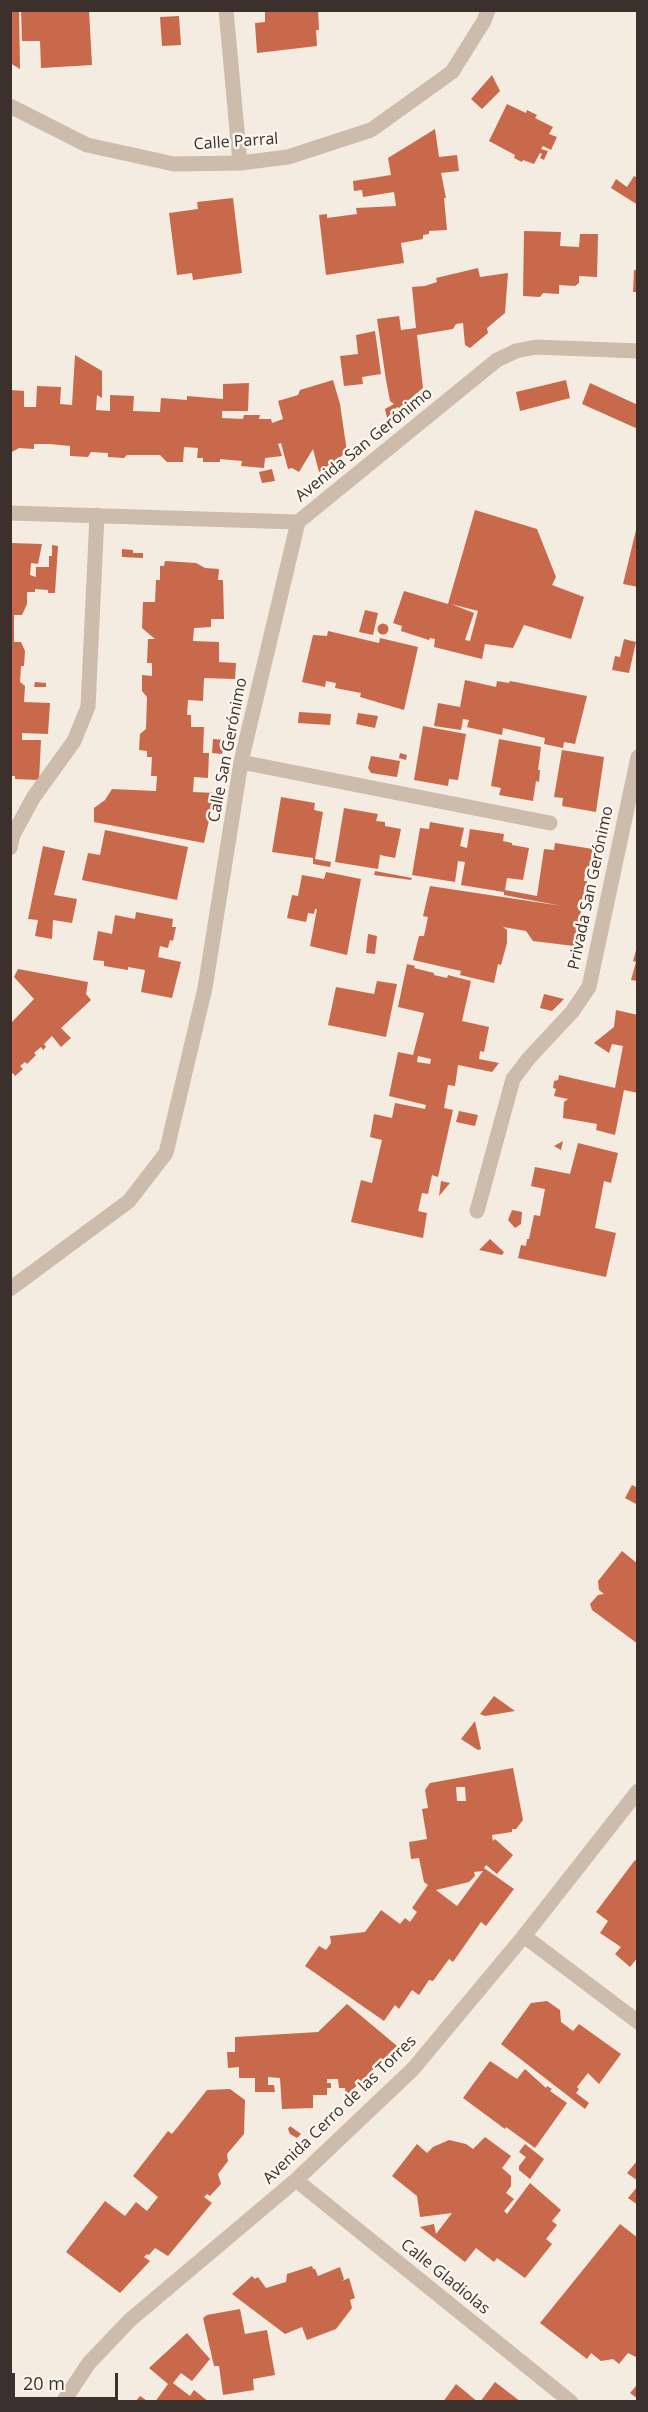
<!DOCTYPE html>
<meta charset="utf-8">
<style>
body{margin:0}
#map{position:relative;width:648px;height:2412px;overflow:hidden;background:#f4ebe1;font-family:"Open Sans",sans-serif}
canvas{display:block}
.frame{position:absolute;inset:0;border:12px solid #3b302b;pointer-events:none}
.scale{position:absolute;left:12px;top:2373px;width:106px;height:27px;box-sizing:border-box;border:3px solid #3b302b;border-top:0;padding-left:8px;font-size:18px;line-height:21px;white-space:nowrap;color:#3b302b;-webkit-text-stroke:4px #fbf5ee;paint-order:stroke}
</style>
<div id="map">
<canvas width="648" height="2412"></canvas>
<div class="frame"></div>
<div class="scale">20 m</div>
</div>
<script>
const ctx = document.querySelector('canvas').getContext('2d');
ctx.lineJoin = 'round';
function fill(path, color) {
  ctx.fillStyle = color;
  ctx.fill(path, 'evenodd');
}
function stroke(path, color, width, dash) {
  ctx.strokeStyle = color;
  ctx.lineWidth = width;
  ctx.lineCap = dash ? 'butt' : 'round';
  ctx.setLineDash(dash || []);
  ctx.stroke(path);
}
function label(font, color, halo, rows, align = 'center') {
  ctx.font = font + ' "Open Sans",sans-serif';
  ctx.lineWidth = 5;
  ctx.setLineDash([]);
  ctx.textBaseline = 'middle';
  ctx.strokeStyle = halo;
  ctx.fillStyle = color;
  for (const [text, x, y, turn = 0] of rows) {
    ctx.save();
    ctx.translate(x, y);
    ctx.rotate((+turn || 0) * Math.PI / 180);
    ctx.textAlign = isNaN(turn) ? turn : align;
    if (halo) ctx.strokeText(text, 0, 0);
    ctx.fillText(text, 0, 0);
    ctx.restore();
  }
}
fill(new Path2D(`
 M10,10H19L20,69L10,63Z
 M21,10H89L92,65L41,68L40,41H22Z
 M265,10H318L319,30H316L317,46L257,53L255,23L265,22Z
 M179,16L181,45L162,46L160,17Z
 M492,75L500,91L482,109L471,99Z
 M507,104L526,113L527,110L537,115L535,118L553,127L549,134L557,137L551,150L543,146L541,149L548,151L544,160L540,158L542,154L540,153L534,164L523,160L522,162L514,158L515,155L489,141Z
 M435,129L439,157L457,155L459,171L441,173L446,198H444L447,230L429,231V234L423,235V239L401,243L404,263L326,275L319,215L327,214V218L357,214L356,208L396,206L394,192L363,197L362,190L354,191L353,181L391,175L388,158Z
 M634,176L638,178V205L611,188L616,179L627,187Z
 M233,198L242,273L193,280L192,273L177,275L169,213L198,209L197,202Z
 M524,231L561,232L560,246L579,247L580,234H598L597,277L579,276V283L575,286L559,285V294L543,293L540,297L523,296Z
 M478,268L480,277L508,273L505,313L487,328L488,333L470,348L465,345L463,323L456,324L453,329L417,335L423,388L399,408L397,407L387,418L385,409L394,404L390,401L386,380L377,319L399,316L401,330L416,328L412,287L425,286L437,282L436,278Z
 M634,270H638V292H633Z
 M375,331L381,374L362,377L363,384L344,386L340,356L358,354L356,335Z
 M75,355L102,371V398L97,395L96,410L110,411V395L134,396L133,411L160,412L161,398L187,400V396L223,399V384L249,383L248,411H222V418L243,419L244,415H260L259,419H271L272,423L283,419L278,401L298,395L300,390L333,380L340,404L347,452L319,472L313,449L299,472L292,468L288,469L281,443L278,444L282,456L265,458L264,468L241,466L242,461L220,459V462H203V458H197L198,448L184,447L183,462H167L160,455H127L124,458L108,457V453L91,452L88,457L70,456V446L49,444H34V449L19,448L10,453V390L24,391V407H36L37,386L61,387L60,404L72,405Z
 M566,380L570,398L520,411L516,392Z
 M590,383L638,405V429L582,404Z
 M272,469L275,481L262,483L259,472Z
 M475,510L537,529L556,577L552,585L584,597L571,639L524,625L513,648L485,644L482,659L434,647L435,639L430,638L429,640L401,631L402,626L393,623L404,591L448,604ZM451,604L478,611L470,641L465,640L474,613Z
 M637,526L638,527V587L623,584Z
 M10,543L42,544L38,564L31,563L30,575L36,577V567H49V556H52V545L58,546L55,593H48V590L35,589V592H27V604L22,615H14V642H21L25,651L24,666H21L20,682L25,686L24,702L50,703L48,734L22,733V740H41L39,780L15,779V776H10Z
 M122,549L133,550V553H143V558L122,557Z
 M165,561L196,563L205,568L219,569L218,580H223L224,619H211V627L194,628L193,641L219,642V662L236,663L235,679L204,678L203,701L188,700L187,715H191V727H204L203,753H209L208,778L194,777L193,792L215,793L204,843L94,822V808L105,800L112,789L156,791L157,776H151L152,757H147V751L139,750L140,734L146,729L147,697L142,691V675L152,676V663H147L148,639H155L142,628L143,602H155L156,580H160V566H164Z
 M365,610L378,613L373,635L359,632Z
 M377.5 629a5.5 5.5 0 1 1 11 0a5.5 5.5 0 1 1-11 0Z
 M328,631L379,643L380,638L418,647L404,710L360,697L361,693L335,688L336,683L326,681L325,687L302,682L313,635L327,636Z
 M624,639L636,642L629,673L612,670L615,656L620,657Z
 M465,680L496,687L497,681L509,683L510,681L587,696L575,744L564,742L563,748L544,744L545,738L503,728L502,735L467,727L469,720L463,719L461,730L434,726L438,703L460,707Z
 M35,682L46,683V687H34Z
 M299,712L331,714L330,725L298,723Z
 M358,713L378,716L375,728L356,724Z
 M423,726L466,734L458,780L449,779L448,786L414,780Z
 M213,739L225,740L222,754L212,753Z
 M499,739L541,747L538,770H540L539,782L536,781L533,801L499,795L501,788L491,786Z
 M562,750L604,757L596,812L562,806L563,798L554,797Z
 M400,753L407,755L406,760L399,758Z
 M371,756L400,761L397,777L371,773L368,768Z
 M281,797L315,803L314,810L323,812L315,859L331,862L330,867L313,864V858L272,852Z
 M344,808L378,814L376,821L385,822V826L401,829L395,858L380,855L378,869L335,862Z
 M430,822L464,828L460,846L467,848L470,829L504,834L503,841L512,843V845L529,848L523,880L507,878L505,890L537,896L544,849L554,850L555,843L593,849L589,868H586L584,881H587L574,946L533,941L526,931L503,927L507,930V943L501,965L498,964L494,983L460,975L461,971L413,960L419,936H424L428,917L423,916L430,886L562,906L504,895V892L461,885L465,862L458,861L455,882L412,875L420,828L429,829Z
 M105,830L188,847L177,900L82,880L88,853L100,855Z
 M43,846L65,851L54,895L77,899L72,923L53,920L52,939L35,936L38,920L28,919Z
 M375,871L412,878L411,880L374,875Z
 M326,872L361,879L347,955L310,946L317,909H315L314,914L308,913L306,922L287,918L292,895L298,896L302,875L324,879Z
 M136,912L173,919L172,927H176L173,941L170,940L168,948L160,946L158,957L181,962L172,998L141,992L145,970L128,967V970L104,966V961L93,960L98,931L112,934L115,915L135,919Z
 M368,934L377,936L375,954L366,953Z
 M637,947H638V981L631,980L636,962L633,961Z
 M407,964L415,966L414,968L434,973V975L447,978L448,975L471,981L462,1021L489,1027L484,1052L480,1051L479,1059L499,1063L492,1072L458,1065L455,1086L448,1085L444,1108L453,1110L438,1177L432,1175L428,1194L422,1193L418,1211L427,1213L423,1238L351,1222L361,1180L372,1183L382,1140L370,1137L374,1114L392,1118L395,1103L425,1109L426,1105L389,1096L398,1052L413,1055L424,1013L398,1007ZM418,1056L431,1059L430,1064L417,1062Z
 M18,969L88,982L86,994L91,1000L61,1028L71,1038L61,1047L52,1036L44,1044L46,1047L43,1050L41,1047L34,1053L36,1055L27,1064L25,1062L20,1066L23,1069L15,1076L13,1073L10,1075V1021L12,1022L34,999L14,977Z
 M377,981L397,984L386,1037L328,1025L336,987L374,994Z
 M544,994L564,999L552,1011L540,1008Z
 M616,1010L638,1015V1093L624,1090L615,1135L596,1130L597,1124L563,1118L564,1102L568,1099L554,1096L556,1089L553,1088L554,1081L558,1080L559,1075L615,1088L623,1046L612,1044L609,1053L594,1043L614,1027Z
 M459,1111L478,1115L475,1126L456,1122Z
 M563,1141L561,1150L554,1146Z
 M578,1143L618,1153L611,1183L604,1181L595,1228L616,1233L606,1277L518,1258L521,1245L526,1246L527,1239H529L534,1215L540,1216L545,1189L531,1186L535,1167L570,1174Z
 M441,1181L450,1183L439,1196Z
 M512,1210L522,1212L521,1224L515,1228L508,1220Z
 M490,1239L504,1252L502,1255L479,1250Z
 M632,1485L638,1488V1505L625,1498Z
 M622,1551L638,1564V1644L592,1610L590,1604L598,1595L604,1594L599,1590L598,1581Z
 M494,1696L515,1711L485,1716L480,1714Z
 M475,1721L481,1749L478,1750L461,1739Z
 M513,1768L523,1820L516,1829H512V1832L492,1835L493,1841L495,1839L513,1855L497,1874L486,1865L484,1868L514,1889L486,1926L481,1922L453,1962L449,1959L433,1981L429,1980L419,1995L412,1990L399,2009L395,2005L384,2021L305,1966L319,1946L326,1950L331,1943L330,1936L365,1932L381,1910L400,1924L405,1918L410,1922L417,1912L412,1908L428,1885L424,1882L419,1858L411,1859L409,1842L427,1839L422,1809L428,1808L425,1790L430,1783ZM456,1787H465L466,1801H457ZM483,1871L457,1906L436,1890L469,1882L475,1876L474,1872Z
 M635,1860L638,1862V1957L630,1967L615,1954L621,1947L600,1933L608,1921L596,1912Z
 M547,2001L560,2010L561,2022L573,2031L579,2024L621,2054L599,2084L588,2073L577,2087L579,2089L576,2093L589,2103L585,2109L501,2044L531,2003Z
 M347,2004L397,2046L346,2096L345,2088H339L338,2079H327V2083H331V2088H327V2095H313V2108L282,2109L280,2078L268,2077V2085H274L275,2092H255V2078H239V2067L228,2068L227,2052H235V2037L318,2032Z
 M490,2061L517,2079L525,2069L546,2088L547,2086L552,2089L550,2091L567,2103L535,2148L506,2127L505,2129L463,2098Z
 M230,2089L245,2100L244,2134L227,2154L228,2161L218,2174L221,2184L210,2196L207,2194L204,2197L212,2203L168,2256L155,2248L149,2255L147,2254L144,2257L150,2261L120,2293L66,2252L105,2201L125,2216L136,2202L147,2211L158,2197L133,2176L168,2131L172,2134L207,2090Z
 M290,2126L301,2134L297,2138L290,2134L288,2129Z
 M485,2137L511,2156L502,2168L511,2176V2186L506,2193L514,2199L504,2211L507,2214L530,2183L561,2210L552,2221L557,2225L546,2239L552,2244L525,2278L497,2258L494,2262L476,2248L465,2262L420,2227L434,2224L436,2234L452,2213L420,2217L417,2196L392,2176L417,2144L427,2153L433,2147L449,2140L466,2144L473,2149Z
 M525,2144L544,2159L530,2179L519,2170V2166L526,2157L519,2152Z
 M638,2160V2181L627,2173Z
 M638,2186V2205L628,2198Z
 M620,2224L638,2238V2358L628,2353L619,2364L613,2359L601,2361L591,2353L587,2359L540,2323Z
 M312,2266L313,2269H315L318,2276L340,2267L344,2279L342,2281L349,2278L355,2298L350,2300L352,2308L336,2329L307,2340L302,2327L285,2334L232,2294L252,2276L255,2279L258,2277L266,2288L286,2282L287,2274Z
 M240,2309L245,2334L267,2330L275,2375L253,2379L254,2390L223,2395L219,2366H214L203,2318L207,2315Z
 M187,2333L210,2359L192,2381L181,2373L173,2383L190,2396L194,2390L209,2402H155L168,2384L149,2368Z
 M495,2382L521,2402H480Z
 M456,2384L478,2402H443Z
 M636,2386L638,2387V2399L630,2393Z
 M140,2396L149,2402H135Z`), '#c8694b');
stroke(new Path2D(`
 M226,10L240,163
 M10,513L298,522L497,360L516,351L536,347L638,351
 M241,762L550,823
 M10,848L13,835L33,798L74,741L88,707L97,515
 M477,1211L513,1079L529,1058L572,1012L589,987L638,757
 M10,1289L129,1201L166,1153L205,988L241,762L298,522
 M524,1936L638,2022
 M296,2180L571,2402
 M63,2402L89,2363L130,2320L296,2180L413,2069L524,1936L638,1791`), '#cdbbac', 15);
stroke(new Path2D(`
 M10,106L87,145L174,164L240,163L288,157L371,130L452,72L484,21L488,10`), '#cdbbac', 15);
label('16px', '#3b302b', '#fbf5ee', [
 ["Calle Parral",236,142,-4],
 ["Avenida San Gerónimo",364,445,-39],
 ["Calle San Gerónimo",228,750,-79],
 ["Privada San Gerónimo",591,888,-78],
 ["Avenida Cerro de las Torres",340,2110,-44],
 ["Calle Gladiolas",445,2277,39]
]);
</script>
